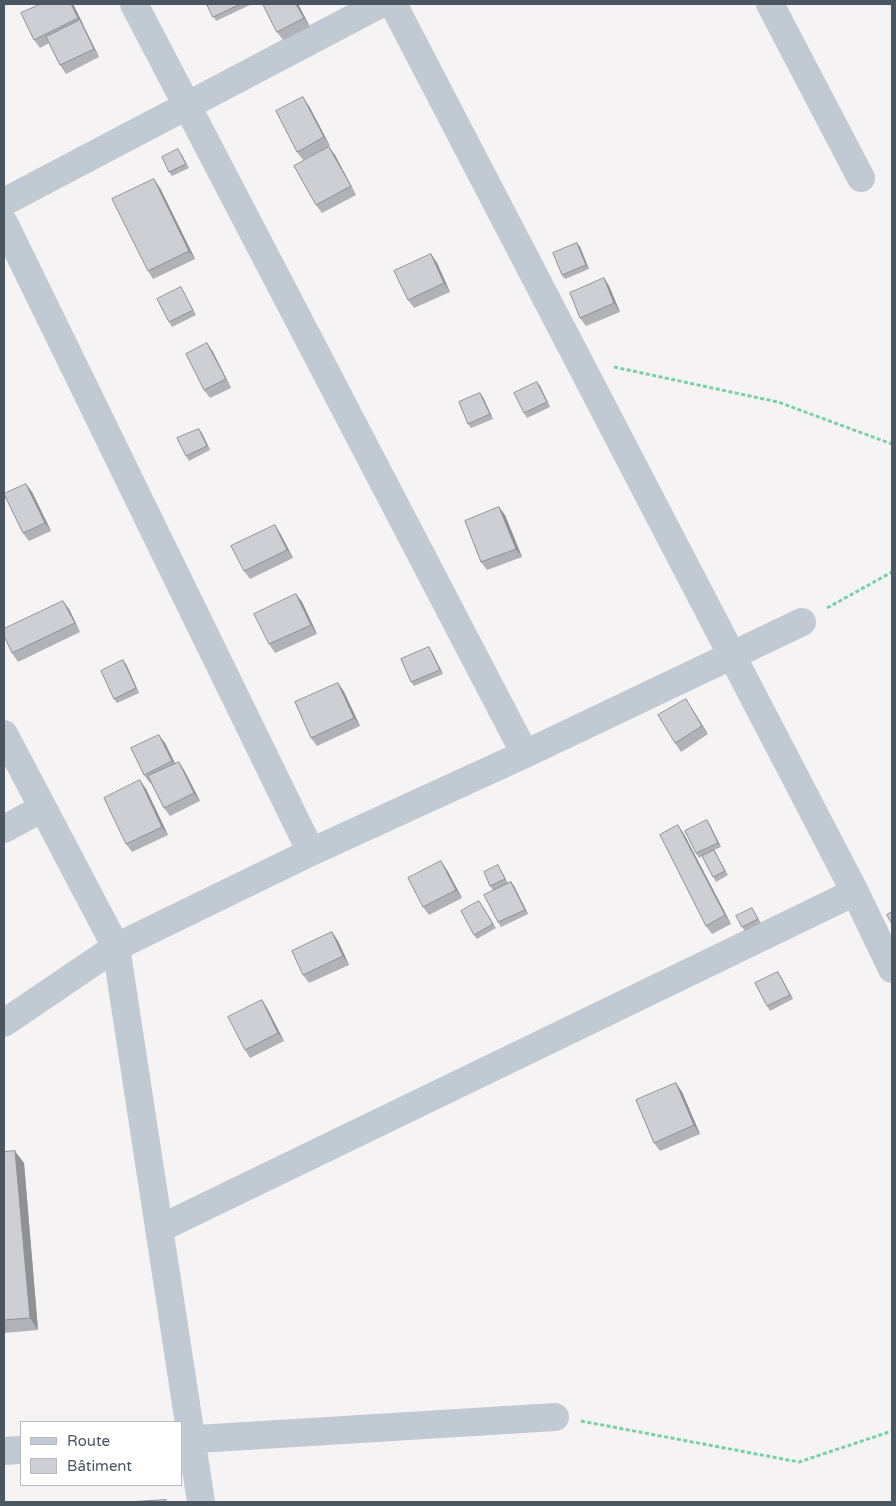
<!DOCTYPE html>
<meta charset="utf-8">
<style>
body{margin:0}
#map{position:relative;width:896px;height:1506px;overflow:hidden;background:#f5f3f3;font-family:"Varela Round",sans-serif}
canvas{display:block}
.frame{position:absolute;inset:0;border:5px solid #4a5661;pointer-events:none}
.legend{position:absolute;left:20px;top:1421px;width:162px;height:65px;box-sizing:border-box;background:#fff;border:1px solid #b7bbc0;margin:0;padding:6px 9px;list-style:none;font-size:15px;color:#4a5661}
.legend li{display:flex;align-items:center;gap:10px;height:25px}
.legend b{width:25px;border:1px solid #b7bbc0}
</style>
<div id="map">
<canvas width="896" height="1506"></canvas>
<div class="frame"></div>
<ul class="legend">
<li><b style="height:6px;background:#c1cad2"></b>Route</li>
<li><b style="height:14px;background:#cdcfd5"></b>Bâtiment</li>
</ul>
</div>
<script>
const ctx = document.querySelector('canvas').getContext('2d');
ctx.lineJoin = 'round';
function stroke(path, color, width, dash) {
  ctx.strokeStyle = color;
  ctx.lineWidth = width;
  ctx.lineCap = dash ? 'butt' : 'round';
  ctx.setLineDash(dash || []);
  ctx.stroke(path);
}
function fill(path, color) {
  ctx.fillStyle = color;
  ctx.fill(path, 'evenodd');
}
stroke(new Path2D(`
 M614,367L778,402L892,444
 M827,608L892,572
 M581,1421L799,1462L892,1431`), '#7ad0a6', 3, [4, 2.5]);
stroke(new Path2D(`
 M134,4L525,754
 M393,4L855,892L892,969
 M770,4L861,178
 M4,202L380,4
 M4,223L311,852
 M4,734L116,947L201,1502
 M4,829L43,808
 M4,1023L116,947L311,852L525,754L802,622
 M159,1229L855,892
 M181,1440L555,1417
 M4,1451L21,1450`), '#c1cad2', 28);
fill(new Path2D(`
 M73,4L99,57L66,74L60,65L49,43L40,48L34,40Z
 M205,4H252L216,21L208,6H207Z
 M263,4H298L310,27L283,40L277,32Z
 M309,106L330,146L303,160L297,152Z
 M329,147L335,155L356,195L322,213L316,205Z
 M181,153L189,168L172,176L169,172Z
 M160,188L195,259L153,279L148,271Z
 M577,243L580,247L589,269L565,279L562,275Z
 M431,254L437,263L450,292L414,308L408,300Z
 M604,278L609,286L620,312L586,326L580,318Z
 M181,287L196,315L172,327L169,322Z
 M207,343L213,352L231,388L210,398L204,390Z
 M537,382L540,386L550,407L527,418L524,413Z
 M483,397L493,419L471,428L468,424Z
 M199,429L210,450L189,461L186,456Z
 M26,484L32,492L51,531L29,541L23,533Z
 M505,515L522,557L487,570L481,562Z
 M275,525L280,533L293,558L250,579L244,571Z
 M296,594L302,602L317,634L275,653L269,644Z
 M69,609L80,632L18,662L12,653Z
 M432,652L443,674L414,686L411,682Z
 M126,664L139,693L117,703L114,699Z
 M338,683L344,692L360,726L317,746L311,738Z
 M691,707L708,734L681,752L675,743Z
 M165,743L175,763L184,770L200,801L170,816L164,808L151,783H150L144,775Z
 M146,789L168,835L132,852L126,844Z
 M707,820L710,825L721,847L714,850L728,875L716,882L702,856L699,858L696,853Z
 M684,834L731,924L712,934L706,926Z
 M447,870L462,898L429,915L423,907Z
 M501,870L508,883L511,882L514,886L528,914L501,927L498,922L493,890L490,886Z
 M482,905L496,928L477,939L474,935Z
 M752,908L761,923L745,931L742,927Z
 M332,932L338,941L349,965L309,983L303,975Z
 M778,972L793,999L770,1011L767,1006Z
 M262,1000L267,1008L284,1041L250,1058L245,1050Z
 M676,1083L682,1092L700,1134L660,1151L654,1143Z
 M4,1152L24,1163L38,1330L4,1333Z`), '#b0b2b7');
fill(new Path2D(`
 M71,4H73L84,26L78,18Z
 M296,4H298L310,27L304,18Z
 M80,20L85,29L99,57L94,49Z
 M303,97L309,106L330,146L324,137Z
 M329,147L335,155L356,195L351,186Z
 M154,179L160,188L195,259L189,251Z
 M577,243L580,247L589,269L586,265Z
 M431,254L437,263L450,292L444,283Z
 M604,278L609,286L620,312L614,303Z
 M207,343L213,352L231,388L226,379Z
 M537,382L540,386L550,407L547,402Z
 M480,393L483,397L493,419L490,414Z
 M199,429L202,433L210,450L207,446Z
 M26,484L32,492L51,531L45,523Z
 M499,507L505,515L522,557L516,549Z
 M275,525L280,533L293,558L287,550Z
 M296,594L302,602L317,634L311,625Z
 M63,601L69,609L80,632L75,623Z
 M429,647L432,652L443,674L440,670Z
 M123,660L126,664L139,693L136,688Z
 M338,683L344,692L360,726L354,718Z
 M686,699L691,707L708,734L702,726Z
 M159,735L165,743L178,770L172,761Z
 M179,762L184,770L200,801L194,793Z
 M140,780L146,789L168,835L162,827Z
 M707,820L710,825L721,847L718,843Z
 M678,825L684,834L731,924L725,915Z
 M441,861L447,870L462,898L456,890Z
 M511,882L514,886L528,914L525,910Z
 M332,932L338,941L349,965L343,956Z
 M778,972L781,977L793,999L790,995Z
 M262,1000L267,1008L284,1041L278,1033Z
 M676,1083L682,1092L700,1134L694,1125Z
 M15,1151L24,1163L38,1330L30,1318Z`), '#909195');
const building = new Path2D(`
 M41,4H71L78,18L34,40L21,13Z
 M207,4H241L213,17Z
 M263,4H296L304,18L277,32Z
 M80,20L94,49L60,65L46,37Z
 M303,97L324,137L297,152L276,111Z
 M329,147L351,186L316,205L294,166Z
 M178,149L186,164L169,172L162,157Z
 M154,179L189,251L148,271L112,199Z
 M577,243L586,265L562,275L553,253Z
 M431,254L444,283L408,300L394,271Z
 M604,278L614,303L580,318L570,293Z
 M181,287L193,310L169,322L157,299Z
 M207,343L226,379L204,390L186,354Z
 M537,382L547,402L524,413L514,393Z
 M480,393L490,414L468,424L459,402Z
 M199,429L207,446L186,456L177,438Z
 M26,484L45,523L23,533L4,494Z
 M499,507L516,549L481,562L465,521Z
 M275,525L287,550L244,571L231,546Z
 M296,594L311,625L269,644L254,614Z
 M63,601L75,623L12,653L4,636V629Z
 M429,647L440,670L411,682L401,659Z
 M123,660L136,688L114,699L101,671Z
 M338,683L354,718L311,738L295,702Z
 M686,699L702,726L675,743L658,715Z
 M159,735L172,761L144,775L131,748Z
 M179,762L194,793L164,808L148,776Z
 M140,780L162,827L126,844L104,798Z
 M707,820L718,843L696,853L685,831Z
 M678,825L725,915L706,926L660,835Z
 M714,850L725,871L713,877L702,856Z
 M441,861L456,890L423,907L408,878Z
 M498,865L505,879L490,886L484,872Z
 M511,882L525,910L498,922L484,895Z
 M479,901L493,924L474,935L461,911Z
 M752,908L758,919L742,927L736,916Z
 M892,912V924L887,915Z
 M332,932L343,956L303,975L292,951Z
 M778,972L790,995L767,1006L755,983Z
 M262,1000L278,1033L245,1050L228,1017Z
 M676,1083L694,1125L654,1143L636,1100Z
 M15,1151L30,1318L4,1320V1152Z
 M166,1500V1502H127Z`);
fill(building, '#cdcfd5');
stroke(building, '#909195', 1);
</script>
